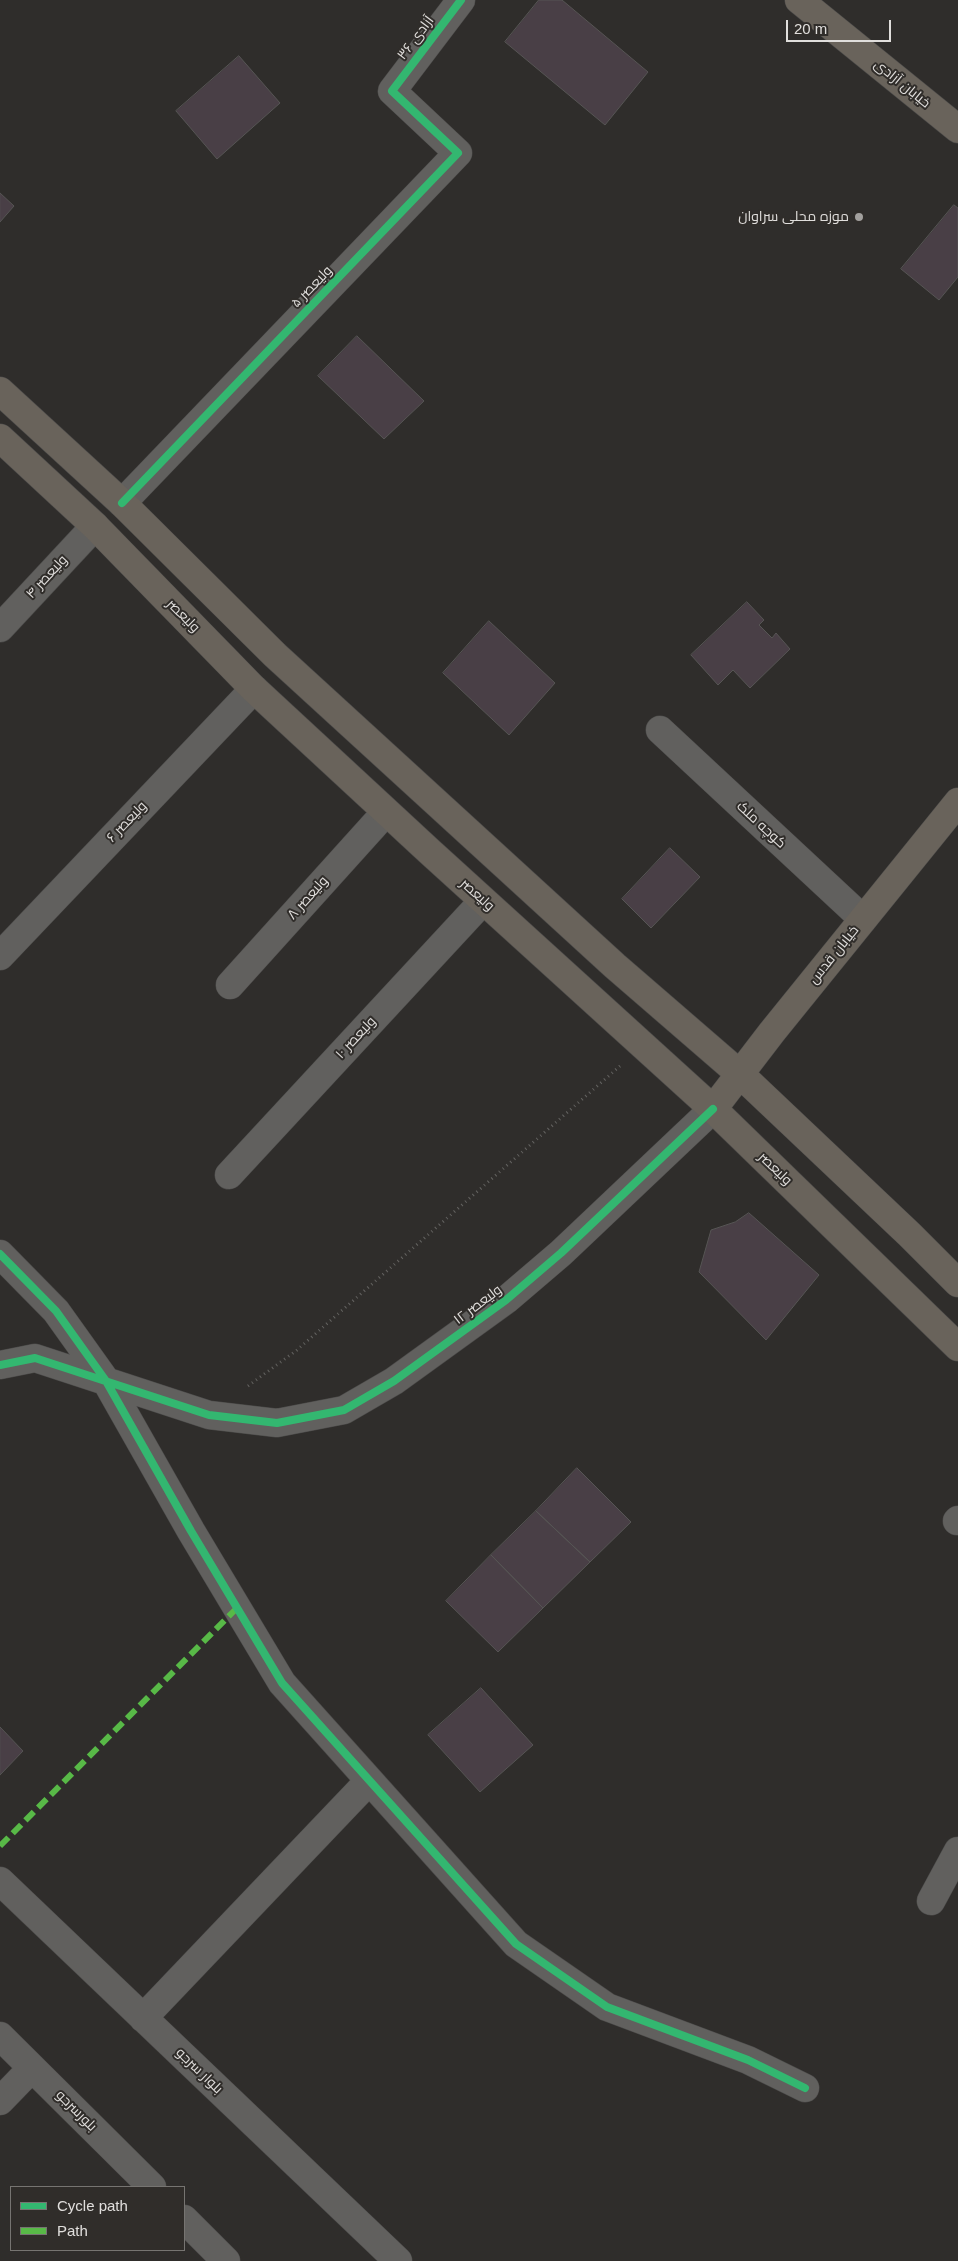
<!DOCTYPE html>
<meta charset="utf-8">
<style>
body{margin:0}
#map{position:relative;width:958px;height:2261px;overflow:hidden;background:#2f2d2b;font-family:Arial,sans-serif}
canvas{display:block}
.legend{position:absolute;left:10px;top:2186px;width:175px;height:65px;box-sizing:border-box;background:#302d2a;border:1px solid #767471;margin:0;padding:6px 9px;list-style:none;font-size:15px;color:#e0dedc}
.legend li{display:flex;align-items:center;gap:10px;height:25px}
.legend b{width:25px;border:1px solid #767471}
.scale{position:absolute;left:786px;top:20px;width:105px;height:22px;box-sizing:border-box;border:2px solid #e0dedc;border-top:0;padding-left:6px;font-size:15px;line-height:18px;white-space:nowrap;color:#e0dedc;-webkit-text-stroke:4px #302d2a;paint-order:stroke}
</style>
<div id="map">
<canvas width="958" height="2261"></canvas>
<ul class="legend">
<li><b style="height:6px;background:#33b770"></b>Cycle path</li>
<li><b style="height:6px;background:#58b947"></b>Path</li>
</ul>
<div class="scale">20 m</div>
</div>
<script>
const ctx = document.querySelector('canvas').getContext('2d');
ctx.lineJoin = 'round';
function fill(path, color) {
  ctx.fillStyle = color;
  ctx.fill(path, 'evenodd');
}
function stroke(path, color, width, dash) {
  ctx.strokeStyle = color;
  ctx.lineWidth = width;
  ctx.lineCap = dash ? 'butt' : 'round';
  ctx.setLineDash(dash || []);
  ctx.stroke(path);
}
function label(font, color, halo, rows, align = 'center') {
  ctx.font = font + ' Arial,Cairo,sans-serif';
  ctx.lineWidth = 4;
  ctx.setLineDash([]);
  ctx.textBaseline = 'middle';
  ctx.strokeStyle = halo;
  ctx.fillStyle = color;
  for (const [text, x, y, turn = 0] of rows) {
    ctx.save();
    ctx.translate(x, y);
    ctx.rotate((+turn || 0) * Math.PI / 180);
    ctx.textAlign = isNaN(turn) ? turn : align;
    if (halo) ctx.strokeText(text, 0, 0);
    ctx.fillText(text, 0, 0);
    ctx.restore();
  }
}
const building = new Path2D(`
 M539,0H562L648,72L605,125L505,42Z
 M239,56L280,103L217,159L176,111Z
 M0,193L14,206L0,222Z
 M954,205L958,208V277L939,300L901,269Z
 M357,336L424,401L384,439L318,376Z
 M747,602L764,620L759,625L772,638L776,633L790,649L750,688L733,670L718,685L691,655Z
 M489,621L555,683L509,735L443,673Z
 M670,848L700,877L651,928L622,899Z
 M749,1213L819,1275L766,1340L699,1272L711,1230L735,1222Z
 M577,1468L631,1522L590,1562L536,1511Z
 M536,1511L590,1562L543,1608L491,1555Z
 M491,1555L543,1608L498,1652L446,1601Z
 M481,1688L533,1745L480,1792L428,1735Z
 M0,1727L23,1751L0,1775Z`);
fill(building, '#493f46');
stroke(building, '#565554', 1);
const minor = new Path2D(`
 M122,503L458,153L392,91L461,0
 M0,628L95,526
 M660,730L863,919
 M0,956L254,689
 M230,985L386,812
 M229,1175L483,901
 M0,1254L56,1311L106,1381L191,1531L282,1683L516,1944L607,2007L748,2060L805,2088
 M0,1365L35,1358L209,1415L277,1423L344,1410L394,1381L506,1300L561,1253L713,1109
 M957,1521L958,1520
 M0,1881L398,2261
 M931,1901L958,1851
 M143,2018L369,1781
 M0,2036L152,2187
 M0,2101L32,2068
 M184,2219L226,2261`);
const major = new Path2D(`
 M799,0L958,129
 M0,391L122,503L275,655L615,966L741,1075L910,1235L958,1283
 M0,438L95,526L254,689L429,851L713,1109L958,1347
 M713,1109L772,1032L958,802`);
stroke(minor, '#4b4a49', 29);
stroke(major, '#4b4a49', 29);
stroke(new Path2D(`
 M248,1386L297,1350L620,1066`), '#646361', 3, [1, 4]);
stroke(minor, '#61605e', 28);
stroke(major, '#69635b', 28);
stroke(new Path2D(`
 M0,1846L236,1609`), '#58b947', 6, [12, 6]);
stroke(new Path2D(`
 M122,503L458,153L392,91L461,0
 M0,1254L56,1311L106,1381L191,1531L282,1683L516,1944L607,2007L748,2060L805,2088
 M0,1365L35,1358L209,1415L277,1423L344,1410L394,1381L506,1300L561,1253L713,1109`), '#33b770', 8);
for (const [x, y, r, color] of [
 [859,217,5,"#a2a09e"]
]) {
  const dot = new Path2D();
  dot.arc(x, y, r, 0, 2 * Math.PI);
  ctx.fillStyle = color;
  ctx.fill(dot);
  stroke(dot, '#302d2a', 2);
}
label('14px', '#e0dedc', '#302d2a', [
 ["آزادی ۳۶",416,38,-53],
 ["خیابان آزادی",902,84,39],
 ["ولیعصر ۵",312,287,-46],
 ["ولیعصر ۴",47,577,-47],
 ["ولیعصر",183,616,45],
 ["ولیعصر ۶",127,822,-46],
 ["کوچه ملک",761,825,43],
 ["ولیعصر",477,895,42],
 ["ولیعصر ۸",308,898,-48],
 ["خیابان قدس",834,955,-51],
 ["ولیعصر ۱۰",356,1038,-47],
 ["ولیعصر",775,1169,44],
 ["ولیعصر ۱۲",478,1305,-37],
 ["بلوار سرجو",199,2071,44],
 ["بلورسرجو",76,2111,45]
]);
label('14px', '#e0dedc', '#302d2a', [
 ["موزه محلی سراوان",849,217]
], 'right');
</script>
